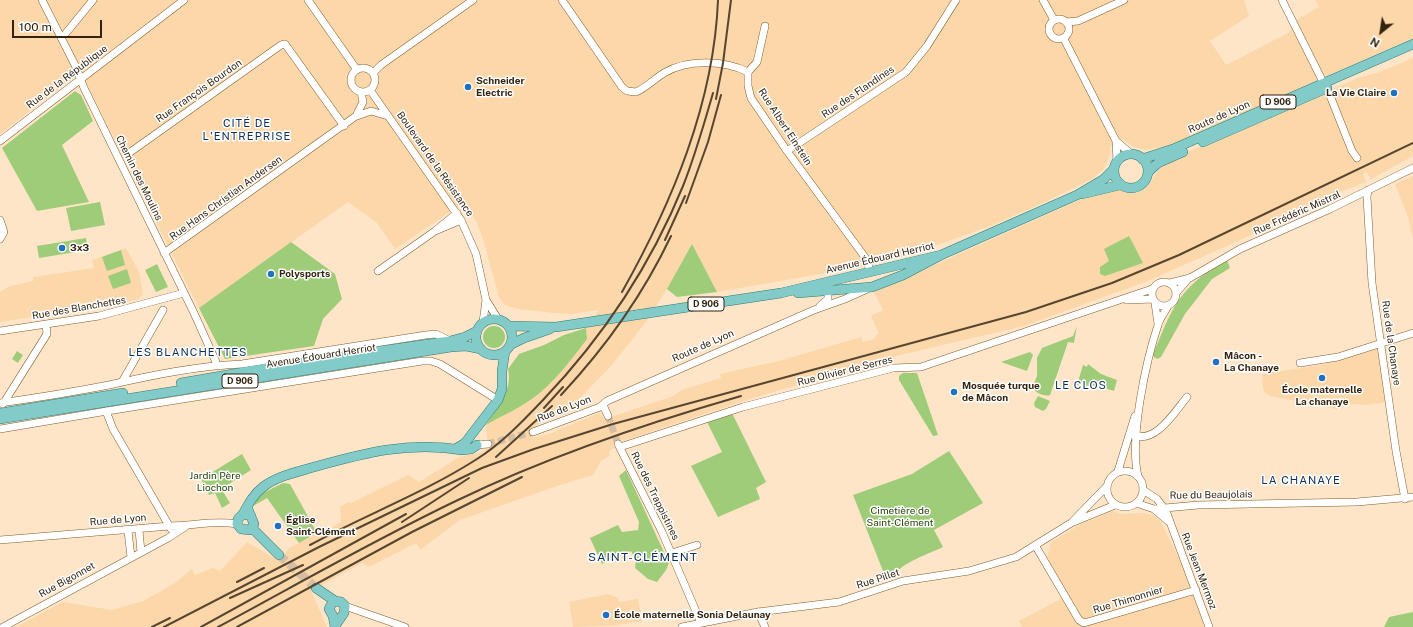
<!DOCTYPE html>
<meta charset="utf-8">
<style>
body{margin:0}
#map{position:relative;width:1413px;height:627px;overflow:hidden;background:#fee5c8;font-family:"Public Sans",sans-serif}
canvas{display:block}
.north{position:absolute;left:1361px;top:12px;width:40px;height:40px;-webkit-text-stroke:3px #fff;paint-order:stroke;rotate:210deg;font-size:11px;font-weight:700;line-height:16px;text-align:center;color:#32230f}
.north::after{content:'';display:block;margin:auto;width:14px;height:18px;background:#32230f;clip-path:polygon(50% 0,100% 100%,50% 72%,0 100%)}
.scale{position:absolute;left:12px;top:20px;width:90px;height:18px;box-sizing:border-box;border:2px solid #32230f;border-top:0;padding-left:5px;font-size:12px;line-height:14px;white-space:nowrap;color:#32230f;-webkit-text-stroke:3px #fff;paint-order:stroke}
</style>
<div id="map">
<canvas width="1413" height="627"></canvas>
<div class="north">N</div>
<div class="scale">100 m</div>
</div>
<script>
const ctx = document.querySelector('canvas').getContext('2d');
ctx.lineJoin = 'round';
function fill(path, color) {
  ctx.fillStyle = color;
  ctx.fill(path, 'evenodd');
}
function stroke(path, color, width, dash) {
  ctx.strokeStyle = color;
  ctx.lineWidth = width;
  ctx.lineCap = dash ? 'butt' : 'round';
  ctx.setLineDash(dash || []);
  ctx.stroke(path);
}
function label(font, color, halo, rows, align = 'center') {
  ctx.font = font + ' "Public Sans",sans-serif';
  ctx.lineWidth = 3;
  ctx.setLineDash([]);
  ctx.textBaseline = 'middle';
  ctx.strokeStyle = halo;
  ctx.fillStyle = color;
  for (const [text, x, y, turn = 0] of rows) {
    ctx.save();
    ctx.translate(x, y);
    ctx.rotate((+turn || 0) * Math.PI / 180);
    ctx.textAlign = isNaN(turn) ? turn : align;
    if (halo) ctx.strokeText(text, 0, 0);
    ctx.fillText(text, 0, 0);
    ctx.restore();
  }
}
fill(new Path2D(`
 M0,0H1244L1249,16L1210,41L1226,65L1288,33L1298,19L1319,7L1315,0H1413V38L1169,146L1146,150L1134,147L1123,139L1110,146V155L1104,169L1092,179L1047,201L993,225L940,244L850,269L717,292L692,245L667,289L646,322L611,366L576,402L578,405L541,421L535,427L532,438L549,434L599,413L604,419L626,412L673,396L684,389L721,378L720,374L779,361L861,337L863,342L874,339L877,334H879L871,316L883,310L874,292L1082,199L1119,190L1138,193L1148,186L1163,163L1358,78L1377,73L1413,58V156L1371,179L1366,172L1363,174L1366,182L1327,197L1234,243L1145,282L1024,326L892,357L753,398L626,440H621L613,444L614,448L609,451L610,456L601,461L593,475L560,485L460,520L420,550L416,543L369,567L362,563L311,591L327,627H16L63,602L112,610L143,601L175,583L192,569L195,575L213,568L220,571L247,542L274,558L285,554L289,548L341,522L340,507L349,502L351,503L408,475L419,482L459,457L484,452L488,446L486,425L533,399L549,383L577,353L587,339L586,328L599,310L572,314L554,313L518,309L505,305L499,298L484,242L476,221L463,203L395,249L377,223L348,202L199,308L81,72L0,134Z
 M1413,176V239L1408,217L1395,184Z
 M126,248L139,272L143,295L140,296V299L124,302V298L74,306L71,311L0,322V292L10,286L33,281V277L94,268L92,260Z
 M1376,349L1379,350L1386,402L1367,405L1352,404L1336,409L1270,396L1265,393L1263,388L1262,374L1321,365Z
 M1113,511L1121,514L1144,513L1153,515L1161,522L1190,580L1205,627H1022L1019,621L1068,595L1047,557L1051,542L1081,524Z
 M608,594L618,598L619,602L638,599L642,621L612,626L573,627L569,602Z`), '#fcd7aa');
fill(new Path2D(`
 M75,91L81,95L93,121L62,145L89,202L37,211L2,148Z
 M100,202L105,225L71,231L66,208Z
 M1129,236L1143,263L1105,276L1100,274V267L1109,261L1104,249Z
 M86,238L88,250L39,258L37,246Z
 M291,242L335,274L342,299L323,319L314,346L225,359L199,308Z
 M692,244L717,292L677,297L667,289Z
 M121,250L125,265L107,271L102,257Z
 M1227,260L1230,268L1212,279L1185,314L1161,357L1157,359L1154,357L1153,355C1172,307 1180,286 1227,260Z
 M157,264L168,287L156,292L145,270Z
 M127,269L131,283L113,289L108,276Z
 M483 337a11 11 0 1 1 22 0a11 11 0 1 1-22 0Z
 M1077,326L1074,343L1068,342L1050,395C1045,397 1036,393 1032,388L1037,376V358L1042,348L1073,336Z
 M586,328L587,339C572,359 553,384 532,399C518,409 501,416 486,425C497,409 513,390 508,369L519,354L544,345L564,335Z
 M17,351L23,355L18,363L12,359Z
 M1030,352L1033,355L1027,371L1001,362Z
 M1088,364L1101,374L1117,380L1114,391L1098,386L1077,385L1083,365L1087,367Z
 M903,373H917L938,435L933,436L899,380V376Z
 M1038,396L1050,401L1046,409L1043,411L1035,407L1034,403Z
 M732,413L766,482L756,488L760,499L718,517L691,466L722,452L707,422Z
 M949,451L983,503L934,530L943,547C931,553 900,563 894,576L890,577L885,576L853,495L912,474Z
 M242,454L251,470L229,484L222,490L230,503L222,508L215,493L209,495L201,479Z
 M626,470L669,563L666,570L657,582L648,579L635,568L636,560L631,551L602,564L590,538L618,525L622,532L638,530L639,522L619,476Z
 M283,483L290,484L317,533L299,543L267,498L253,506L257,496Z
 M1413,612V627H1384L1389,617Z`), '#9ecc79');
stroke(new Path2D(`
 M608,416L618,444
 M488,444L533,432`), '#d5bea3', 7, [7, 3.5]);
stroke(new Path2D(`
 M279,555L316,588`), '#d5bea3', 9, [9, 4.5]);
const minor = new Path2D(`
 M42,0L75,65L84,88L194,313L216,362L215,365
 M308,0L357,70
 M562,0L622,87L627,91L636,92C646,88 654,79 664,73C687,59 724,60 748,72V86L751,98L787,151L867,260L870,272
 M1043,0L1054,20
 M1282,0L1331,98L1352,151L1357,158
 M1049 29a10 10 0 1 1 20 0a10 10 0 1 1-20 0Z
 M1066,22L1078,21L1124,0
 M66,33L93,0
 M1064,39L1116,141L1131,154
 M351 80a12 12 0 1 1 24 0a12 12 0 1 1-24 0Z
 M748,72L757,62L765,26
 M373,73L381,65L473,0
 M370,90L461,220L476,254L486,300L498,319
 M357,116L371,111L388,116
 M0,141L184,0
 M1116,141L1117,162
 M787,151L906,72L927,46L956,0
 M129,153L281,45L285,44L344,126
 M1368,190L1367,197L1372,283L1396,451L1405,499
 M457,213L435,231L461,220
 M0,220L4,232L0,239
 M164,253L356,116L363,102L361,92
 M378,271L435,231
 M1152 294a12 12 0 1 1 24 0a12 12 0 1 1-24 0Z
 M1170,283L1190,278L1240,249L1330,209L1413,168
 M1176,293L1189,278
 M1127,300L1152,299
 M1155,303L1158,324
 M820,306L828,299V292
 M483,322L486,300
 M0,331L99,316L184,293
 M1300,363L1338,357L1413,333
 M122,382L163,310
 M0,403C36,398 73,392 109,385C153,375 197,366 242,364L426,335L436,334L450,341
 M3,404L47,334L46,324
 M603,405L608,416
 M106,411L113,429L171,529
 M0,429L107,411L422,361H431L440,364L498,400
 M533,432L600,407L607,401L814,310L845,299L867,289
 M1130,433C1153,448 1174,413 1187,397
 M618,444L662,532L701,623
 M477,445L488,444
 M620,447L743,407L893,368L921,367L1152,289
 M1107 489a18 18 0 1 1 36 0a18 18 0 1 1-36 0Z
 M1118,471L1135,416
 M1138,476C1129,439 1146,361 1158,325C1160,318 1165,312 1168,306
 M1143,490L1157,499L1166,511L1209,627
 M1136,503L1154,509L1168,521
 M1154,509L1198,505L1357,502L1413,497
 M1073,521L1106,487
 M139,530L141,552
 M128,531L131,557
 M0,540L170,526C193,526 214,520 237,524
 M1035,545L1079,620L1084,623L1196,590
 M672,553L697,545
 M345,606L405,627
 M758,612L765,627
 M3,627L168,538L185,527
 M682,627L758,612L839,602L903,581L969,571L1016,557L1071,523L1115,505`);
const major = new Path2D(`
 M1203,142L1327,88
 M1114 171a17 17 0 1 1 34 0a17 17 0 1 1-34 0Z
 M1142,159L1173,149L1413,44
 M1148,172L1158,163L1183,152
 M1082,194L1120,185
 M798,293L872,287L903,275L941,255L1077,195L1104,179L1113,170
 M476 337a18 18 0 1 1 36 0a18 18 0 1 1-36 0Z
 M509,326L556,327L781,293L941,255
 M510,345L524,338L550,329
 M181,383L302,362L450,341L465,337L477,331
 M0,413L123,393
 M0,419L451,347L466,346L481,349
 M455,449L465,443L498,400L502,389V371L505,351
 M247,507L254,524L250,530L241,529L237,524L238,519L243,514L251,516
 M243,514C249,503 253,495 263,487C277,476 297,472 314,467C364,453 409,441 462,450L471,449L477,445
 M252,528L279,555
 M316,588L335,601L341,602L345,606L344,613L335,626
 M335,627L333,616L329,609L332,603L335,601`);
stroke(minor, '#805d2d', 8);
stroke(major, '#317970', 10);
stroke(minor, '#fff', 7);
stroke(major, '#83cbc9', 9);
stroke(new Path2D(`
 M716,99L723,63L731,0
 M686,203L708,142L721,95
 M665,240L685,196
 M622,292C672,203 714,103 718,0
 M561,395C605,348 643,295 671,236
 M544,408L563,387
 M496,457L552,406
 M402,522L469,478
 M310,545C365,515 424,493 477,459C501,444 523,421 543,400C603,337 650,267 683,186C695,156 704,124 713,93
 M237,582L264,568
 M230,598L303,565
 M152,627L170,618
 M164,627L319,547L482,468L534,449L613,424L1026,312L1112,283L1179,255L1413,143
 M201,627L406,514
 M218,627C298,584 376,539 458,500C549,456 644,424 741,396
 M237,627L412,532L522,477`), '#56452f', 2);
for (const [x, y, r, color] of [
 [468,87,4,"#2271c0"],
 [1394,93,4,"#2271c0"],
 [62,248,4,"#2271c0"],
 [271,274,4,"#2271c0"],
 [1216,362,4,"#2271c0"],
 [1322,378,4,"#2271c0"],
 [954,392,4,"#2271c0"],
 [278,526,4,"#2271c0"],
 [606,615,4,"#2271c0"]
]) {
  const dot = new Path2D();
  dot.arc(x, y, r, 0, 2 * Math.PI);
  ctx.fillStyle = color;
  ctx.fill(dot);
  stroke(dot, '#fff', 1.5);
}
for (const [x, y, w] of [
 [1278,102,36],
 [706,304,36],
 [240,381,36]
]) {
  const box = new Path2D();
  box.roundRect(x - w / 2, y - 7, w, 14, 3);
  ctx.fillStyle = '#fff';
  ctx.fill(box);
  stroke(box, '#32230f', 1);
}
label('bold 9px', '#32230f', null, [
 ["D 906",1278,102],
 ["D 906",706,304],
 ["D 906",240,381]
]);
label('10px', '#32230f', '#fff', [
 ["Rue de la République",67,77,-37],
 ["Rue François Bourdon",199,91,-35],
 ["Rue des Flandines",858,92,-34],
 ["Route de Lyon",1219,117,-24],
 ["Rue Albert Einstein",785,127,57],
 ["Boulevard de la Résistance",435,164,55],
 ["Chemin des Moulins",139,178,64],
 ["Rue Hans Christian Andersen",226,198,-36],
 ["Rue Frédéric Mistral",1297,213,-24],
 ["Avenue Édouard Herriot",880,258,-13],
 ["Rue des Blanchettes",79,308,-10],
 ["Rue de la Chanaye",1391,343,82],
 ["Route de Lyon",703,346,-24],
 ["Avenue Édouard Herriot",321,356,-9],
 ["Rue Olivier de Serres",845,371,-14],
 ["Rue de Lyon",564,409,-21],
 ["Rue du Beaujolais",1211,495,-1],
 ["Rue des Trappistines",655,496,64],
 ["Rue de Lyon",118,520,-5],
 ["Rue Jean Mermoz",1199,571,69],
 ["Rue Pillet",878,579,-18],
 ["Rue Bigonnet",67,580,-29],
 ["Rue Thimonnier",1128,600,-17]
]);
label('bold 10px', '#32230f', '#fff', [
 ["Schneider",476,81],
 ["Electric",476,93],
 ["La Vie Claire",1386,93,"right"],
 ["3x3",70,248],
 ["Polysports",279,274],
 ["Mâcon -",1224,356],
 ["La Chanaye",1224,368],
 ["Mosquée turque",962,386],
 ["de Mâcon",962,398],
 ["École maternelle",1322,390,"center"],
 ["La chanaye",1322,402,"center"],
 ["Église",286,520],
 ["Saint-Clément",286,532],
 ["École maternelle Sonia Delaunay",614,615]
], 'left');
label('10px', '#284607', '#fff', [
 ["Jardin Père",215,476],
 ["Liochon",215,488],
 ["Cimetière de",900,511],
 ["Saint-Clément",900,523]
]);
ctx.letterSpacing = '1px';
label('11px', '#0c3158', '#fff', [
 ["CITÉ DE",247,124],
 ["L'ENTREPRISE",247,137],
 ["LES BLANCHETTES",188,353],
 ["LE CLOS",1081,386],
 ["LA CHANAYE",1301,481]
]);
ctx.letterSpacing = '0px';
ctx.letterSpacing = '1px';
label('12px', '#0c3158', '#fff', [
 ["SAINT-CLÉMENT",643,557]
]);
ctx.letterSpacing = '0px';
</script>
